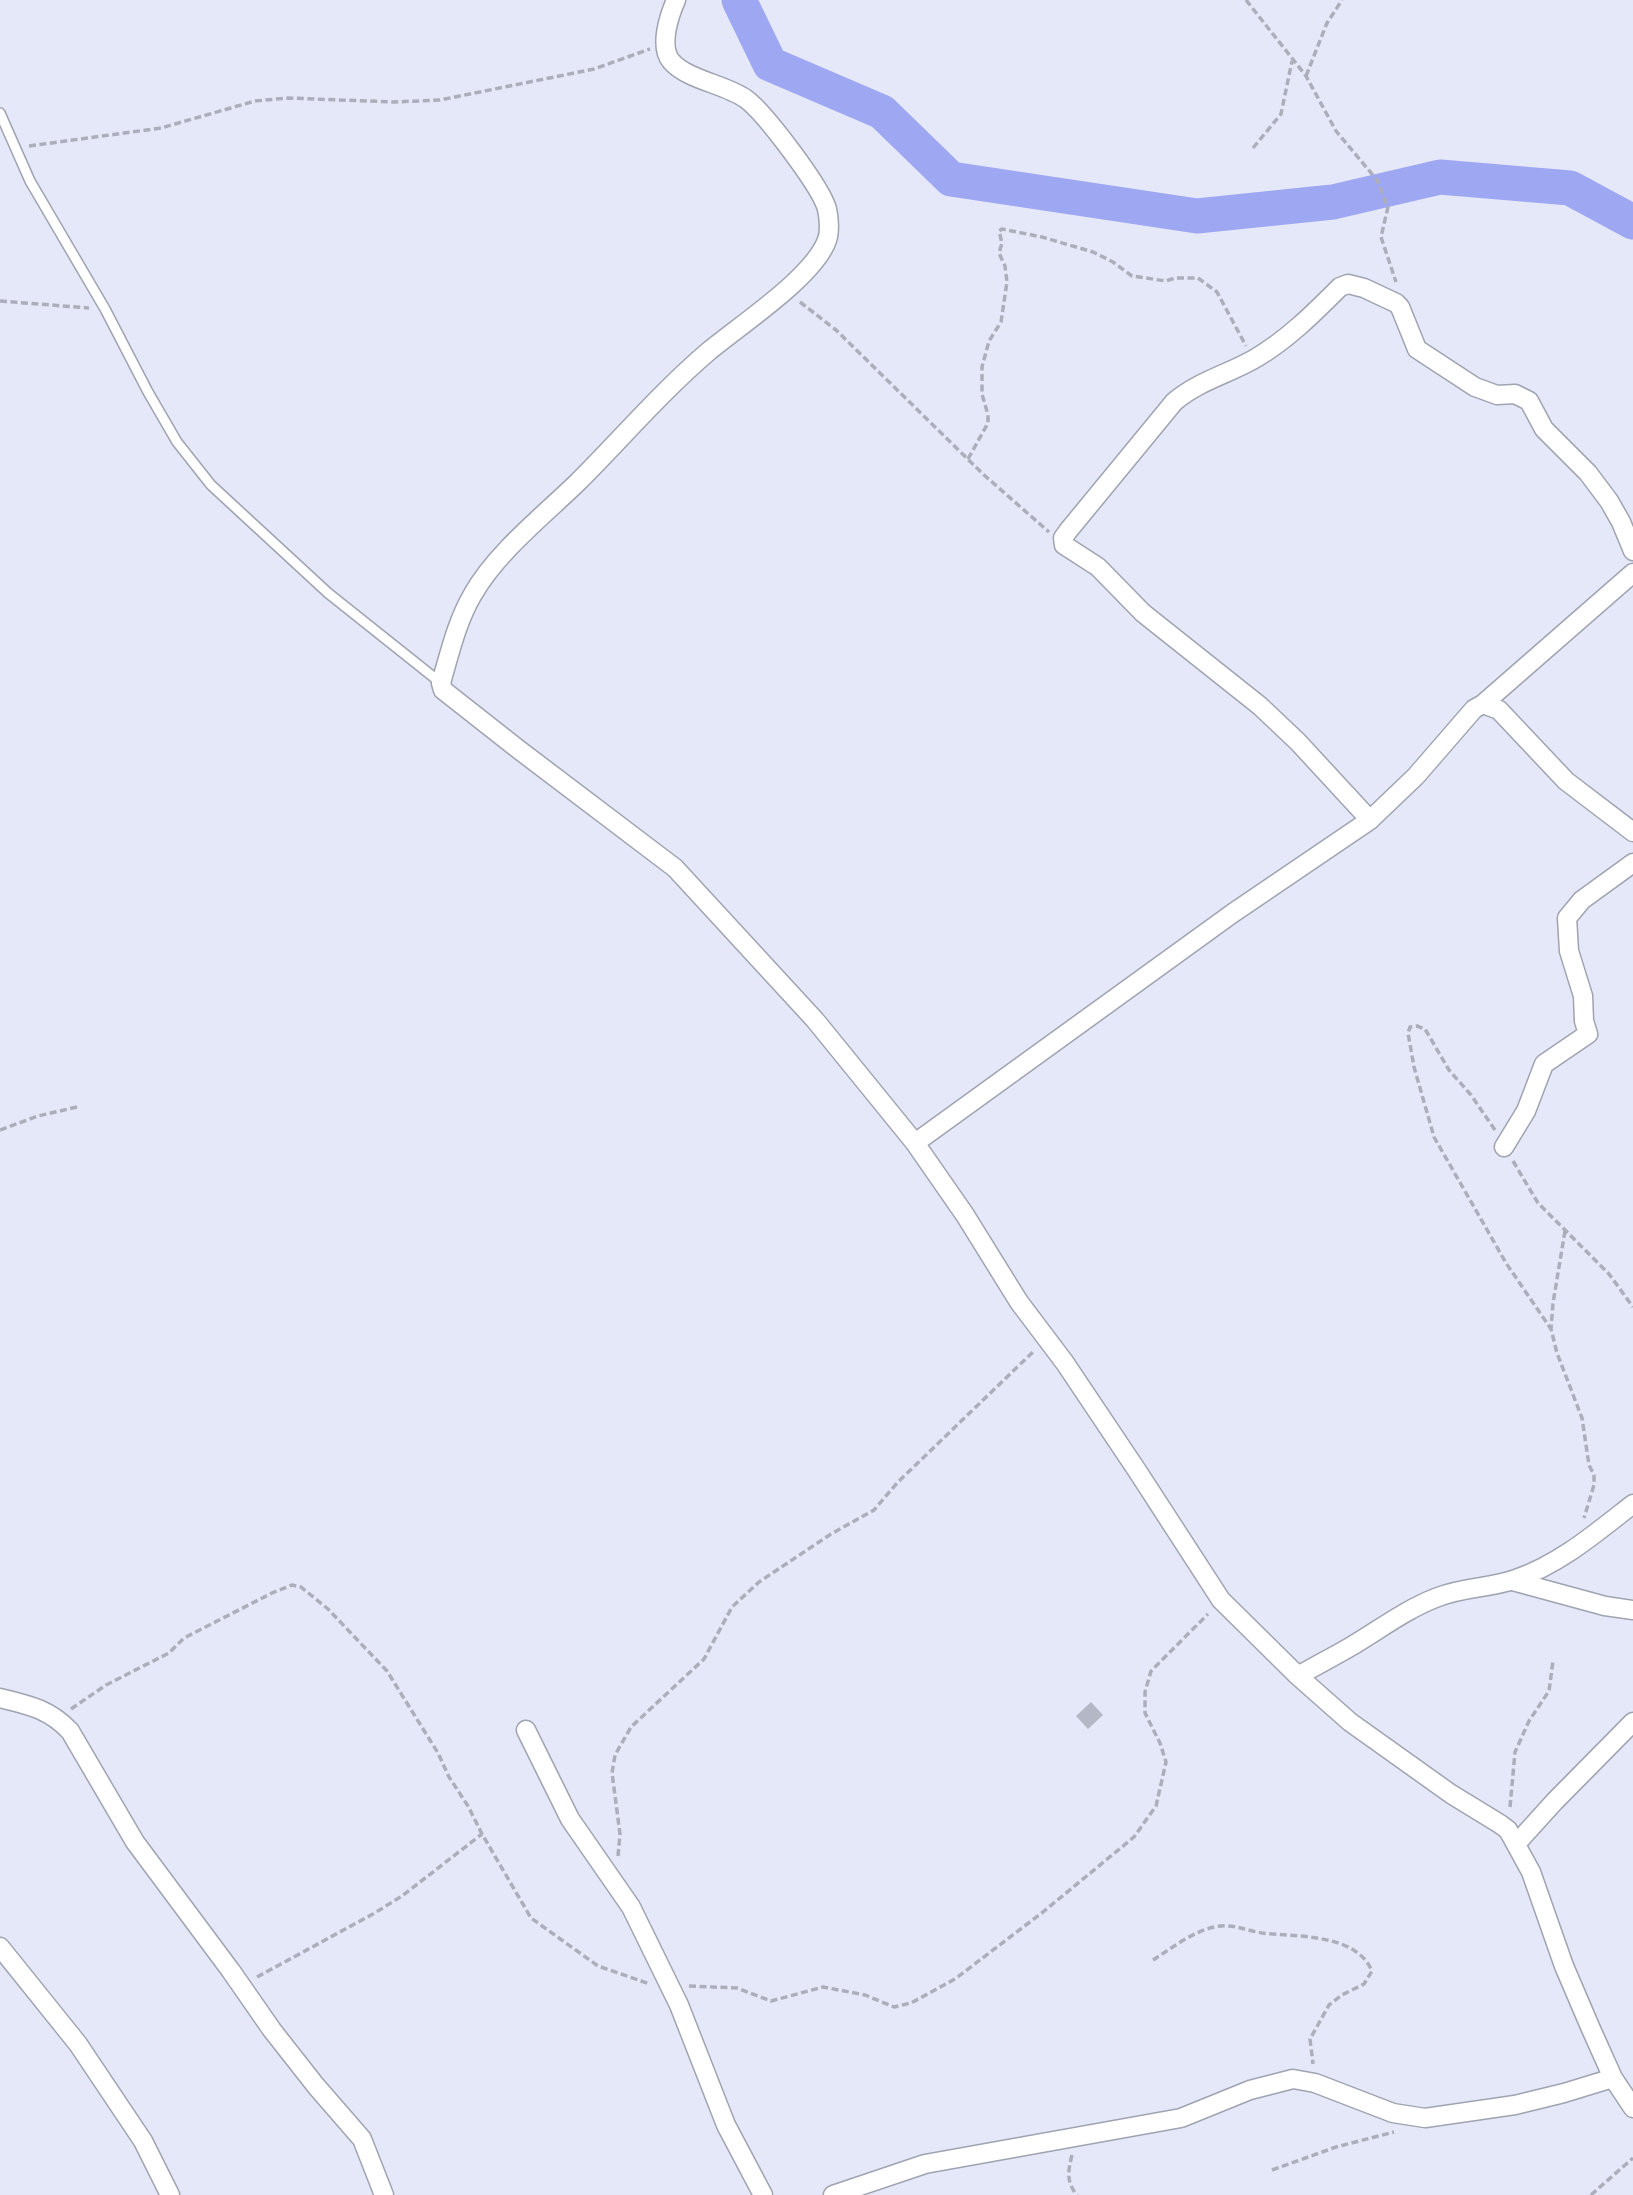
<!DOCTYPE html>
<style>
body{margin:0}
canvas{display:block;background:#e5e8f8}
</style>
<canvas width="1633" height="2195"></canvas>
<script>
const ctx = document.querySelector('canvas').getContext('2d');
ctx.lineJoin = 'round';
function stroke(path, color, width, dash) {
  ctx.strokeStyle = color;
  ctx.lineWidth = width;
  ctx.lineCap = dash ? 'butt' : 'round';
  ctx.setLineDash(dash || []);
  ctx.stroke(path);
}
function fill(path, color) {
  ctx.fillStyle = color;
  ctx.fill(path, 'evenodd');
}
stroke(new Path2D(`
 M739,0L770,64L882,112L951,179L1197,216L1333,202L1440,177L1570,188L1633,222`), '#9da7f2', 35);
fill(new Path2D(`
 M1091,1702L1103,1715L1088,1729L1076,1716Z`), '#b4b7c6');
const lane = new Path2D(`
 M0,113L30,181L105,309L148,392L177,442L211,485L328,593L441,683`);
const street = new Path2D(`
 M676,0C669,16 659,46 671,61C687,80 725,84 746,99C765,113 821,187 827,209C829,218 830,232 827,240C814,277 740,325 709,351C661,392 622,438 578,482C544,515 496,553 473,594C457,621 450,652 441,683L443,690L518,749L675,868L815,1020L915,1143L965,1215L1019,1302L1065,1363L1138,1472L1221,1600L1298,1676L1350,1722L1451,1794L1500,1824L1508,1830L1531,1872L1564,1966L1591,2029L1613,2078L1633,2108
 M1483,704L1633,573
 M1370,820L1298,742L1260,706L1143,613L1098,567L1064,545L1063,538L1068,531L1174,402C1198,381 1229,374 1256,358C1288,339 1314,313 1340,287L1348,284L1364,288L1396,303L1400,307L1417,349L1475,387L1497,395L1515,394L1529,401L1544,429L1588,473L1609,501L1621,522L1633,551
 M915,1143L1233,913L1370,820L1416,776L1474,709L1483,704L1499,710L1566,781L1633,832
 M1504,1147L1526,1111L1544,1064L1588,1034L1584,1021L1583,996L1569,951L1567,918L1582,900L1633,863
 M1513,1581L1605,1606L1633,1610
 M1298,1676C1315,1666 1333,1657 1350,1647C1379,1630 1406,1609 1438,1597C1463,1587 1491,1588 1516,1579C1560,1564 1597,1532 1633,1504
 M0,1698C29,1705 49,1709 70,1731L135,1842L231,1971L272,2030L316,2086L362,2139L384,2195
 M526,1730L570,1819L631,1907L679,2005L726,2125L763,2195
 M1516,1844L1555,1801L1633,1722
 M0,1947L78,2044L143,2141L170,2195
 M833,2195L925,2164L1181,2118L1250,2090L1293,2079L1315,2083L1393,2113L1425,2118L1515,2105L1564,2093L1613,2078`);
stroke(lane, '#a0a3b1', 12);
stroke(street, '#a0a3b1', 21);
stroke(new Path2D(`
 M1246,0L1306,76L1336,131L1377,180L1388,207L1381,237L1396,282
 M1306,76L1327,23L1342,0
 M29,146L161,128L255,101L288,98L394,102L440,100L594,69L650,49
 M1253,148L1281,114L1292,61
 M0,301L89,308
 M800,302L836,330L984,475L1049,532
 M968,459L988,423V415L982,394V367L989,341L1001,322L1007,282L1005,266L999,253L1002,243L999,231L1002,229L1042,237L1093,252L1113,262L1132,276L1166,281L1175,278H1198L1217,292L1246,346
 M0,1130L38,1116L77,1107
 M1495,1130L1471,1095L1449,1070L1425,1029L1417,1026L1410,1027L1408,1033L1414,1067L1434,1137L1506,1263L1551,1329
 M1513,1161L1538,1203L1609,1274L1633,1307
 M1565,1231L1553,1303L1551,1329L1557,1353L1582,1418L1589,1465L1594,1475V1485L1584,1518
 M71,1709L106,1685L169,1653L184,1638L272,1593L292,1585L301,1587L328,1609L387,1671L438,1753L449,1777L468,1806L482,1834L531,1918L598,1966L650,1984
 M1510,1807L1515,1752L1529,1721L1549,1691L1553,1661
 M618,1856L620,1834L612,1773L615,1755L631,1727L704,1659L732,1607L759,1582L831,1534L874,1510L898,1482L1035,1350
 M1153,1960C1172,1948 1192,1932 1214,1927C1231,1923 1245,1930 1262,1933C1296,1937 1356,1933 1372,1971L1364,1984L1342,1995L1329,2005L1310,2039L1313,2064
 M257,1977L373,1914L402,1896L482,1834
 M689,1986L737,1988L771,2001L823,1987L865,1995L894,2007L911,2003L955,1979L1043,1912L1134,1837L1156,1806L1166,1762L1160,1743L1145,1713V1692L1151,1671L1208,1614
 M1072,2155C1068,2171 1066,2182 1077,2195
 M1272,2170L1336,2147L1394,2132
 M1591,2195L1633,2158`), '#acaebb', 3.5, [7, 3.5]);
stroke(lane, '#fff', 9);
stroke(street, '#fff', 18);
</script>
